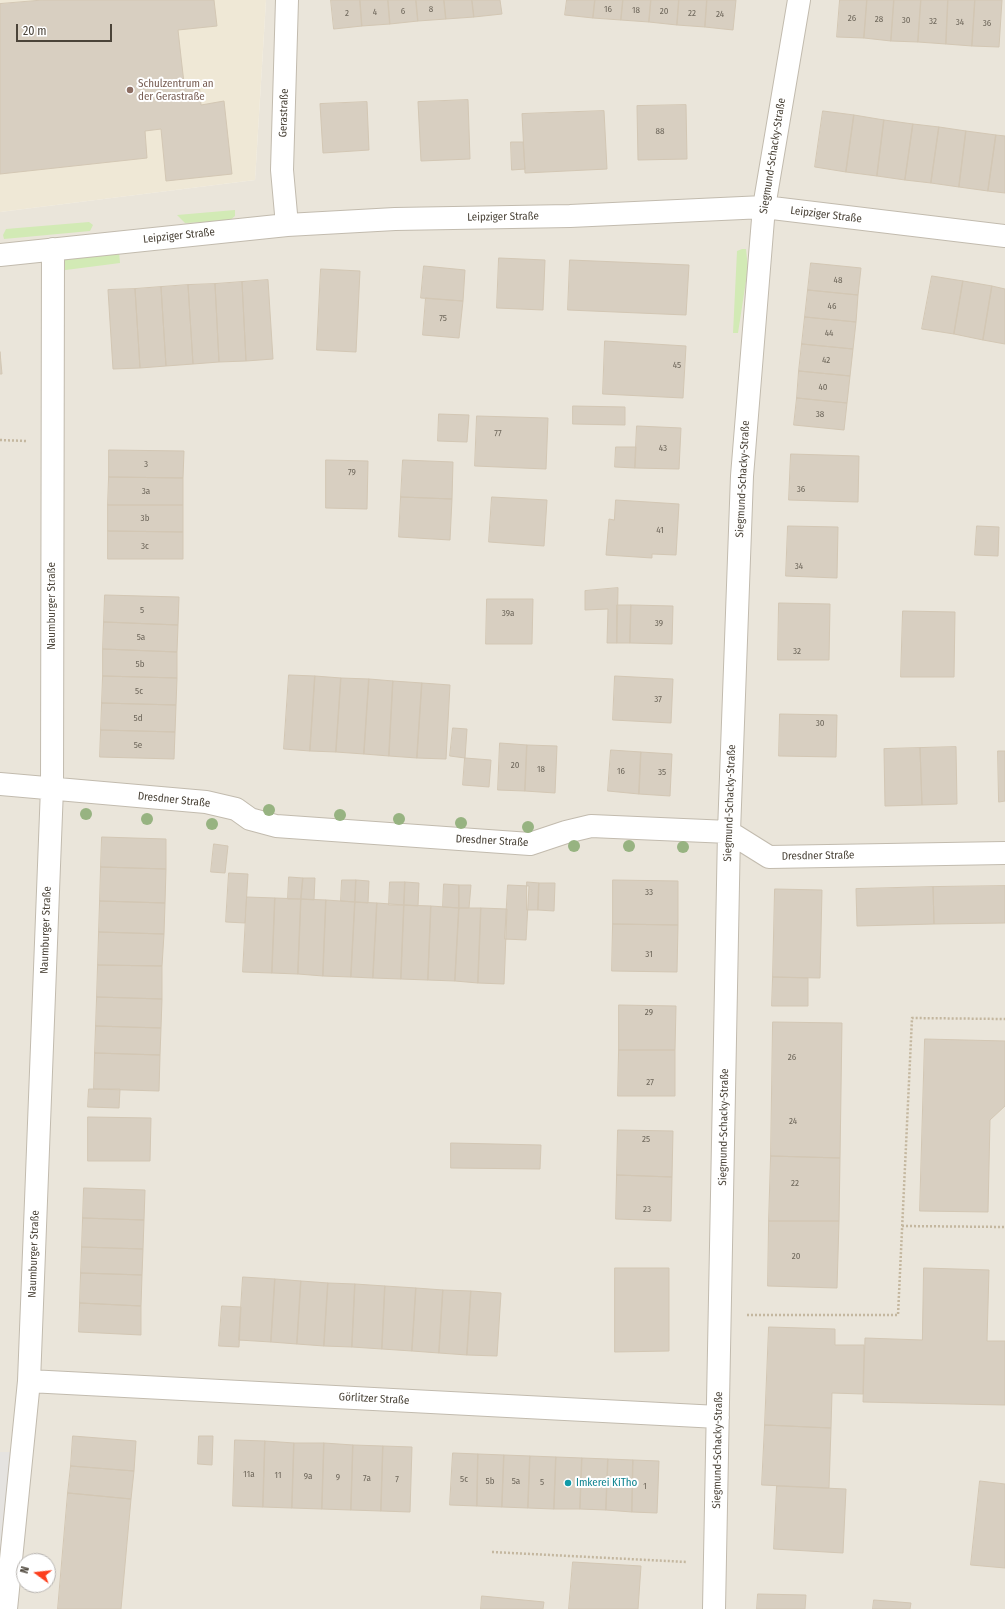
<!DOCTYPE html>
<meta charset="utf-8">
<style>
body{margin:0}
#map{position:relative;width:1005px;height:1609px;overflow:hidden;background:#f6f3ec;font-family:"Fira Sans Condensed",sans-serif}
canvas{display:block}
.north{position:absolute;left:16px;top:1553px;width:40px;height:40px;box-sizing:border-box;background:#fff;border:1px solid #b7b4b0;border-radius:50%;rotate:285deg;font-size:11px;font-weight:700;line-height:16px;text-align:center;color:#4b4439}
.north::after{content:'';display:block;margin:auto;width:14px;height:18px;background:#fc3f1d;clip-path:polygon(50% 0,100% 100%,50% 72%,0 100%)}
.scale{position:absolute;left:16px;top:24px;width:96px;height:18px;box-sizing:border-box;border:2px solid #4b4439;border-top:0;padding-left:5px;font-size:12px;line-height:14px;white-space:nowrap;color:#4b4439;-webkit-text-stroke:3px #fff;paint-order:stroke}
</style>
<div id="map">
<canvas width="1005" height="1609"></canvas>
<div class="north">N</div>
<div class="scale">20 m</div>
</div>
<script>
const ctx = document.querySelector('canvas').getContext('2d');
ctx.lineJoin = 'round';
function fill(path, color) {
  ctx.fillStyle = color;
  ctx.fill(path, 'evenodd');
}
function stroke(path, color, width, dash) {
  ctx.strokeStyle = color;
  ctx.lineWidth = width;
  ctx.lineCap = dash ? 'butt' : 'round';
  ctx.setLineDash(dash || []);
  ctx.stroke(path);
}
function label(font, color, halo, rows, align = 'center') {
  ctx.font = font + ' "Fira Sans Condensed",sans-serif';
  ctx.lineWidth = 4;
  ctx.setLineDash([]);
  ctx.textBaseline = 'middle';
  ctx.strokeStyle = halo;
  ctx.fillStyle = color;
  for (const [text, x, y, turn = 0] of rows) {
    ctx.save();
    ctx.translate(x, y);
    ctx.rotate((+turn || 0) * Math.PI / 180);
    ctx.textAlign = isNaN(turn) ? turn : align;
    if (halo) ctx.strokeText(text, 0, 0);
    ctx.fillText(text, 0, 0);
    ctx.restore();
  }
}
fill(new Path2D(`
 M266,0H1005V1609H0V212L255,180ZM24,1561H48V1585H24Z`), '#eae5da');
fill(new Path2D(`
 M0,0H266L255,180L0,212Z`), '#efe8d6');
fill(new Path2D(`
 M235,210V216L229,221L185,223L177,215Z
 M89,222L93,225L90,231L4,239L3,235L6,229Z
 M742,249H746L748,268L738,333H733L737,251Z
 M119,252L120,263L58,271V259Z`), '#d2eab5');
fill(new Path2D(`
 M0,1452H22L0,1609Z`), '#e5e3e0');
const building = new Path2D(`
 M43,0H214L217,26L178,30L181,57L184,83L199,82L201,105L224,101L232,174L166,181L161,129L145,131L147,158L0,174V4Z
 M331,0H360L362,26L334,29Z
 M360,0H388L390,24L362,26Z
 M388,0H416L418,21L390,24Z
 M416,0H444L446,19L418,21Z
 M444,0H472L474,17L446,19Z
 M472,0H500L502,14L474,17Z
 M567,0H595L593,18L565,15Z
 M595,0H623L621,20L593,18Z
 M623,0H651L649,22L621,20Z
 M651,0H679L677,25L649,22Z
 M679,0H707L705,27L677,25Z
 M707,0H736L733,30L705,27Z
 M840,0H867L864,38L837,37Z
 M867,0H894L891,41L864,38Z
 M894,0H921L918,42L891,41Z
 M921,0H948L946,44L918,42Z
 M948,0H975L972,46L946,44Z
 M975,0H1002L999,47L972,46Z
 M468,100L470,159L421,161L418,102Z
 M367,102L369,150L323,153L320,104Z
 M686,105L687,159L638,160L637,106Z
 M604,111L607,169L525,173L522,114Z
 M823,111L854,115L846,172L815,167Z
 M854,115L884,120L877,176L846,172Z
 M884,120L913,124L905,180L877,176Z
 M913,124L939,127L931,183L905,180Z
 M939,127L966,131L959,187L931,183Z
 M966,131L996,135L988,191L959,187Z
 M996,135L1005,136V193L988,191Z
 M511,142H523L525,169L512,170Z
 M499,258L545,260L543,310L497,308Z
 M570,260L689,265L686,315L568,310Z
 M811,263L861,268L858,295L808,290Z
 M424,266L465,270L463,301L421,298Z
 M321,269L360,271L356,352L317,350Z
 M932,276L963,281L954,334L922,329Z
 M268,280L273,359L246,361L242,282Z
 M963,281L992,286L983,340L954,334Z
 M242,282L246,361L219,362L215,284Z
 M215,284L219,362L193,364L188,285Z
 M188,285L193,364L166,366L161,287Z
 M992,286L1005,289V344L983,340Z
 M161,287L166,366L140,368L135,289Z
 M135,289L140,368L113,369L108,290Z
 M808,290L858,295L856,322L805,317Z
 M426,298L463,301L459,338L423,335Z
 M805,317L856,322L853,349L802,344Z
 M605,341L686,346L683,398L603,394Z
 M802,344L853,349L850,376L799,371Z
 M0,352L2,374H0Z
 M799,371L850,376L847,403L797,398Z
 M797,398L847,403L844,430L794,425Z
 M573,406L625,407V425L573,424Z
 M439,414L469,415L467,442L438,441Z
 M477,416L548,418L546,469L475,466Z
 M637,426L681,428L679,469L635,468Z
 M616,447H636L635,468L615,467Z
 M109,450L184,451L183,478L109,477Z
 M791,454L859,456L858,502L789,500Z
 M326,460L368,461L367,509L326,508Z
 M403,460L453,462L452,499L401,497Z
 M109,477L183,478V505H108Z
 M401,497L452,499L450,540L399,537Z
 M492,497L547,500L544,546L489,542Z
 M616,500L679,504L676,555L652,554V558L606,555L609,519L614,520Z
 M108,505H183V532L108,531Z
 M788,526L838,527L837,578L786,576Z
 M977,526L999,527L998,556L975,555Z
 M108,531L183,532V559H108Z
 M618,588L617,643H607L608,609L585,610V591Z
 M105,595L179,597L178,625L104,622Z
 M487,599H533L532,644H486Z
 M779,603L830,604L829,660H778Z
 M617,605H631L630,643H617Z
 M631,605L673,606L672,644L630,643Z
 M903,611L955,612L954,677H901Z
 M104,622L178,625L177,652L103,649Z
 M103,649L177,652V678L103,676Z
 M289,675L315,676L310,751L284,749Z
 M103,676L177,678L176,705L102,703Z
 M315,676L341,678L336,752L310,751Z
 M615,676L673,679L671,723L613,720Z
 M341,678L369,679L364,754L336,752Z
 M369,679L393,681L389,756L364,754Z
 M393,681L422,683L417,758L389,756Z
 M422,683L450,685L446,759L417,758Z
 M102,703L176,705L175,732L101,730Z
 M780,714L837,715L836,757L779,756Z
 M453,728L467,729L465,758L450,756Z
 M101,730L175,732L174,759L100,757Z
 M500,743L527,745L525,791L498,790Z
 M527,745L557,746L555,793L525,791Z
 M956,747L957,804L922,805L920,748Z
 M920,748L922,805L885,806L884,749Z
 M611,750L641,752L639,794L608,791Z
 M998,751H1005V801L999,802Z
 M641,752L672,754L670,796L639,794Z
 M465,758L491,760L489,787L463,785Z
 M102,837L166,839V869L101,867Z
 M214,844L228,846L225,873L211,872Z
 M101,867L166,869L165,903L100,901Z
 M229,873L248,874L245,923L226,922Z
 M289,877L303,878L301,899H288Z
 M303,878H315L314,900L301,899Z
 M342,880H356L355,902L341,901Z
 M356,880L369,881L368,903L355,902Z
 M613,880L678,881V925L613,924Z
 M390,882H405L404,905H389Z
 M405,882L419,883L418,906L404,905Z
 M527,882L539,883L538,910H527Z
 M539,883H555L554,911L538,910Z
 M444,884L459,885V908L443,907Z
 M459,885H471L469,908H459Z
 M508,885L529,886L526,940L505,939Z
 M1005,886V923L934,924L933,887Z
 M933,887L934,924L857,926L856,889Z
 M775,889L822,890L820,978L773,977Z
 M247,897L275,898L272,973L243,972Z
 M275,898L301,899L298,974L272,973Z
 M301,899L326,900L323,976L298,974Z
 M326,900L355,902L351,977L323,976Z
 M100,901L165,903L164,934L99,932Z
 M355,902L377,903L373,978L351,977Z
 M377,903L404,905L401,979L373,978Z
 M404,905L431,906L428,980L401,979Z
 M431,906L459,908L455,981L428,980Z
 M459,908H481L478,983L455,981Z
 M481,908L507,909L504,984L478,983Z
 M613,924L678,925L677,972L612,971Z
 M99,932L164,934L162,966L98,965Z
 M98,965L162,966V999L97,997Z
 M773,977L808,978V1006H772Z
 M97,997L162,999L161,1028L96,1026Z
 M619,1005L676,1006L675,1050H619Z
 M773,1022L842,1023L840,1158L771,1156Z
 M96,1026L161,1028L160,1055L95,1053Z
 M925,1039L1005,1041V1106L990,1120L988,1212L920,1211Z
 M619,1050H675V1096H618Z
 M95,1053L160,1055L159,1091L94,1089Z
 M89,1089H120L119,1108L88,1107Z
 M88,1117L151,1118L150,1161H88Z
 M618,1130L673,1131L672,1177L617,1175Z
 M451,1143L541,1145L540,1169L451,1168Z
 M771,1156L840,1158L839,1221H769Z
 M617,1175L672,1177L671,1221L616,1219Z
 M84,1188L145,1190L144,1220L83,1218Z
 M83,1218L144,1220L143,1249L82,1247Z
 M769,1221H839L837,1288L768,1286Z
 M82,1247L143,1249L142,1275L81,1273Z
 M615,1268H669V1351L615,1352Z
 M924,1268L989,1270L987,1341H1005V1405L863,1402L865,1338L922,1340Z
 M81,1273L142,1275L141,1306L80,1303Z
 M243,1277L275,1279L271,1342L239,1340Z
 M275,1279L301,1281L297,1344L271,1342Z
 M301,1281L328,1283L324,1346L297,1344Z
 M328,1283L355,1284L352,1347L324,1346Z
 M355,1284L385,1286L382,1349L352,1347Z
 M385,1286L416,1288L412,1351L382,1349Z
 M416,1288L443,1290L439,1353L412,1351Z
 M443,1290L471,1291L467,1355L439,1353Z
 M471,1291L501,1293L497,1356L467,1355Z
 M80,1303L141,1306V1335L79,1332Z
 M222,1306L241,1307L239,1347L219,1346Z
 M769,1327L835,1329V1345H864L863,1394L832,1393L831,1428L765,1425Z
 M765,1425L831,1428L829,1488L762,1485Z
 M73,1436L136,1441L134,1471L71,1466Z
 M199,1436H213L212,1465L198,1464Z
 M235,1440L265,1441L263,1507L233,1506Z
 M265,1441L294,1443L292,1508L263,1507Z
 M294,1443H324L322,1509L292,1508Z
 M324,1443L353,1445L351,1510L322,1509Z
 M353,1445L383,1446L381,1511L351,1510Z
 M383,1446L412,1447L410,1512L381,1511Z
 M453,1453L478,1454L477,1506L450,1505Z
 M478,1454L504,1455L502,1507L477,1506Z
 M504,1455L530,1456L528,1508L502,1507Z
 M530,1456L556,1457L554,1509L528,1508Z
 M556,1457L582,1458L580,1509H554Z
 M582,1458L608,1459L606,1510L580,1509Z
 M608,1459L633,1460L632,1512L606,1510Z
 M633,1460L659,1461L657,1513L632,1512Z
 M71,1466L134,1471L131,1499L68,1493Z
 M980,1481L1005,1484V1568L971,1565Z
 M777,1486L846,1489L843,1553L774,1549Z
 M68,1493L131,1499L121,1609H58Z
 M573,1562L641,1566L638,1609H569Z
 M758,1594L806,1595L805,1609H757Z
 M482,1596L544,1602L543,1609H481Z
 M874,1600L911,1603L910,1609H873Z`);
fill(building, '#d8cfc1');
stroke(building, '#d3c7b4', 1);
const minor = new Path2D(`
 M287,225L282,170L287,0
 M0,255L287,225L395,219L570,216L764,207L1005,236
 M0,784L206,802L236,809L250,819L276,826L530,844L566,832L591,826L729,832L769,857L1005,853
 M29,1381L718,1417
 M6,1609L29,1381L52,788L53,249
 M714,1609L729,832L742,476L764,207L799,0`);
stroke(minor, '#c2bbae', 24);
stroke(new Path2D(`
 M0,440L26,441
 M902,1226L1005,1227
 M747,1315H898L912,1018L1005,1019
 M492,1552L687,1562`), '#c4b79f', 2.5, [2, 2]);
stroke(minor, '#fff', 22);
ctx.fillStyle = '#97b381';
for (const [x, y] of [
 [269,810],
 [86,814],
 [340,815],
 [147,819],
 [399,819],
 [461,823],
 [212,824],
 [528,827],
 [574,846],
 [629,846],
 [683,847]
]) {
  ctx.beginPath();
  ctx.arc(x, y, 6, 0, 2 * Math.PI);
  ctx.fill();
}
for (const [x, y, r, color] of [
 [130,90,4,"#8d6e63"],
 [568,1483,4,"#0f9aa8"]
]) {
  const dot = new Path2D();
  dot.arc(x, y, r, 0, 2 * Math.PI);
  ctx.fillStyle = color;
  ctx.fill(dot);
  stroke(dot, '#fff', 1.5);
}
label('9px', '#6e675b', null, [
 ["8",431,9],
 ["16",608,9],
 ["18",636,10],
 ["6",403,11],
 ["20",664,11],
 ["4",375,12],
 ["2",347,13],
 ["22",692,13],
 ["24",720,14],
 ["26",852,18],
 ["28",879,19],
 ["30",906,20],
 ["32",933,21],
 ["34",960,22],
 ["36",987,23],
 ["88",660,131],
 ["48",838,280],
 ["46",832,306],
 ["75",443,318],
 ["44",829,333],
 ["42",826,360],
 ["45",677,365],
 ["40",823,387],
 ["38",820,414],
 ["77",498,433],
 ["43",663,448],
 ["3",146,464],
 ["79",352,472],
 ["36",801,489],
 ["3a",146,491],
 ["3b",145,518],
 ["41",660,530],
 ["3c",145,546],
 ["34",799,566],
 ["5",142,610],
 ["39a",508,613],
 ["39",659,623],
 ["5a",141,637],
 ["32",797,651],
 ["5b",140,664],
 ["5c",139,691],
 ["37",658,699],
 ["5d",138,718],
 ["30",820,723],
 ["5e",138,745],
 ["20",515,765],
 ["18",541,769],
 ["16",621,771],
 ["35",662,772],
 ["33",649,892],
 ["31",649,954],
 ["29",649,1012],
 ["26",792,1057],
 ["27",650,1082],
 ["24",793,1121],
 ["25",646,1139],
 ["22",795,1183],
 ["23",647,1209],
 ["20",796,1256],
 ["11a",249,1474],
 ["11",278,1475],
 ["9a",308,1476],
 ["9",338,1477],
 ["7a",367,1478],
 ["7",397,1479],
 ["5c",464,1479],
 ["5b",490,1481],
 ["5a",516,1481],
 ["5",542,1482],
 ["1",645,1486]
]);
label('11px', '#785e54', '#fff', [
 ["Schulzentrum an",138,84],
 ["der Gerastraße",138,97]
], 'left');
label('11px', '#4b4439', '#fff', [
 ["Gerastraße",284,113,-88],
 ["Siegmund-Schacky-Straße",773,156,-81],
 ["Leipziger Straße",826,215,7],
 ["Leipziger Straße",503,217,-1],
 ["Leipziger Straße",179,236,-6],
 ["Siegmund-Schacky-Straße",743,479,-87],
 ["Naumburger Straße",52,606,-90],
 ["Dresdner Straße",174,800,6],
 ["Siegmund-Schacky-Straße",730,803,-88],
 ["Dresdner Straße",492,841,3],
 ["Dresdner Straße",818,856,-1],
 ["Naumburger Straße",46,930,-88],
 ["Siegmund-Schacky-Straße",724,1127,-89],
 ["Naumburger Straße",34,1254,-88],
 ["Görlitzer Straße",374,1399,3],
 ["Siegmund-Schacky-Straße",718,1450,-89]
]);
label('11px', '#0d838f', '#fff', [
 ["Imkerei KiTho",576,1483]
], 'left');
</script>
